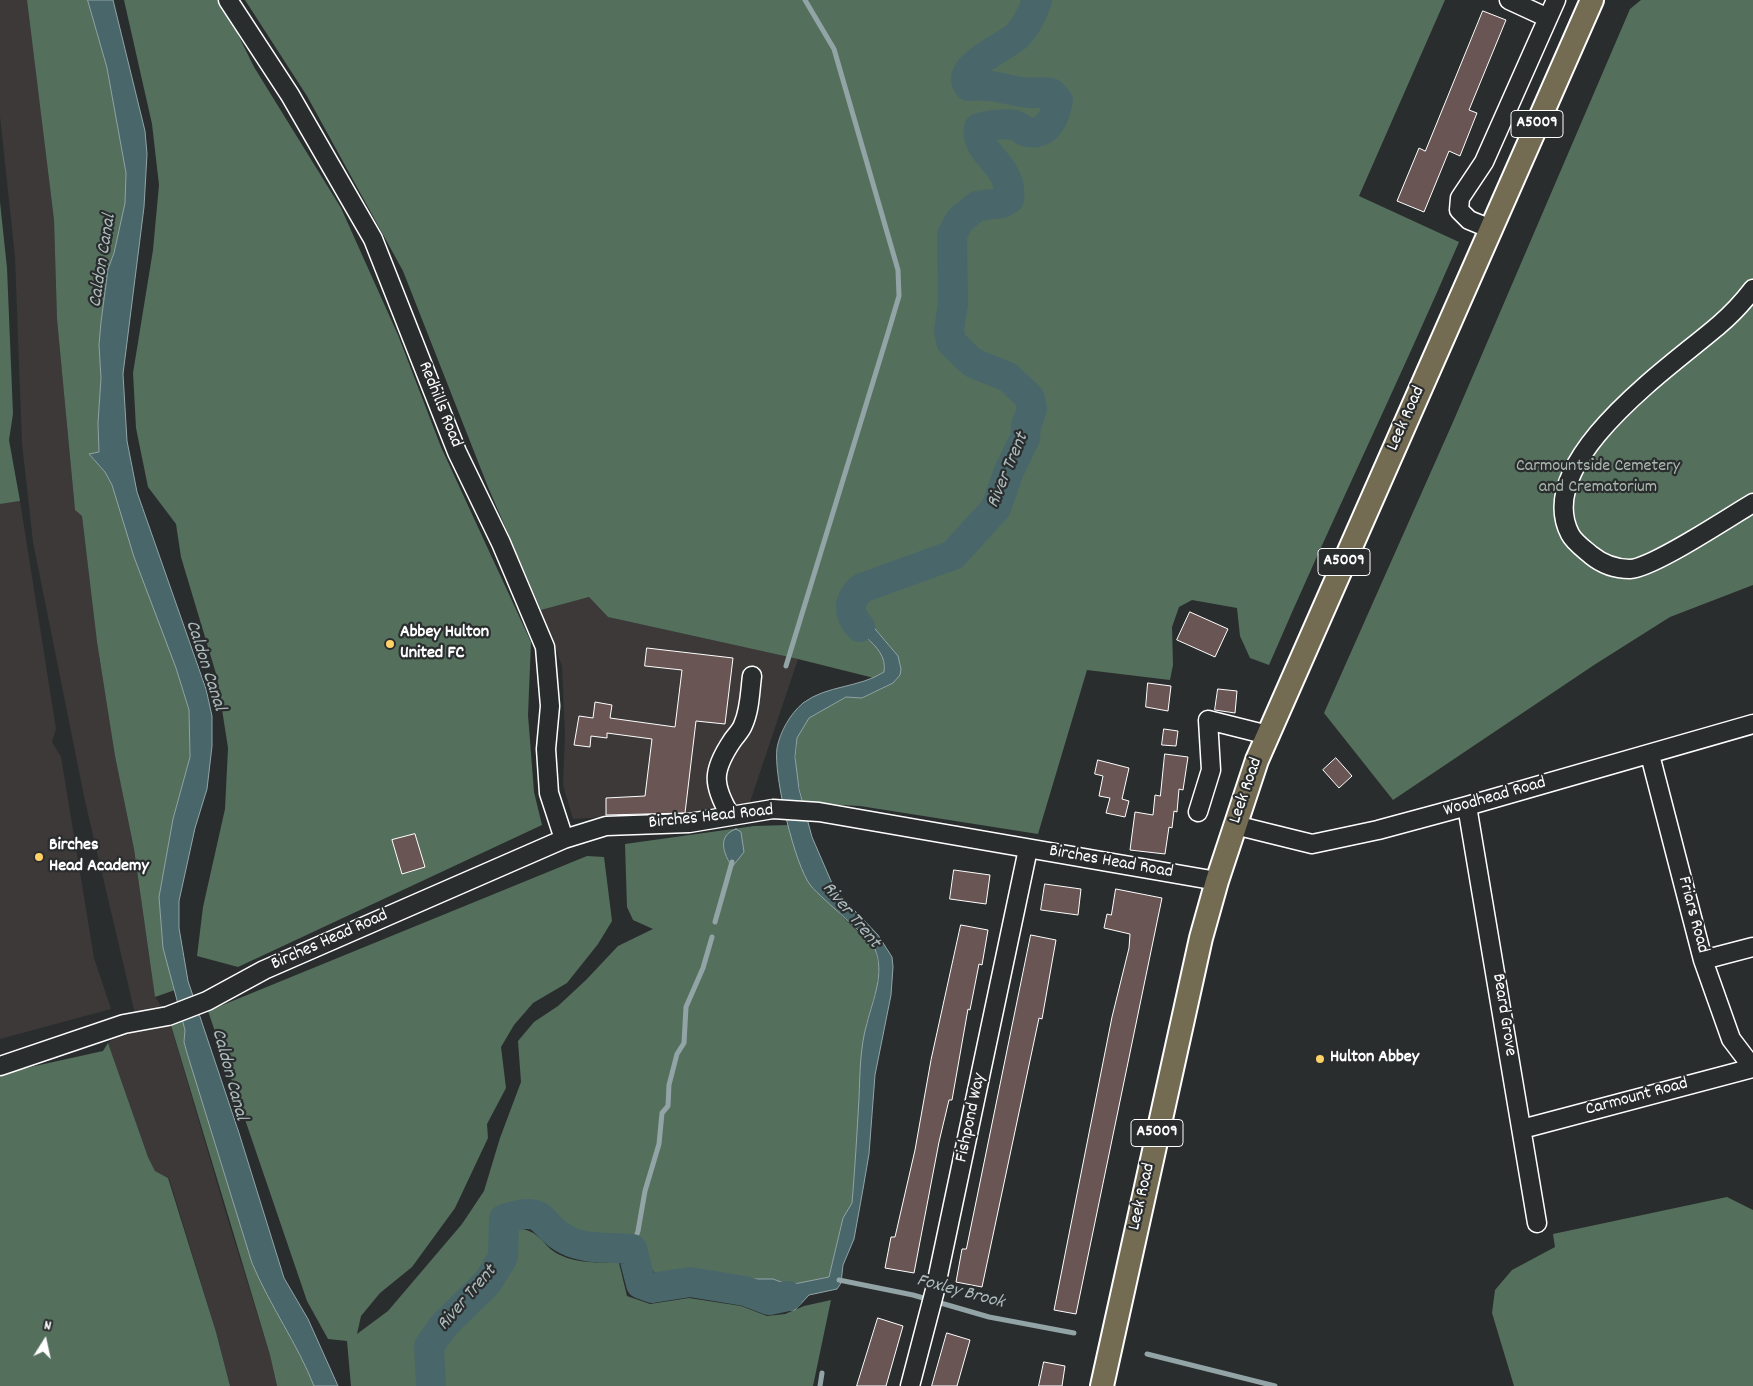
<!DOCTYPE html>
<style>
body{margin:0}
#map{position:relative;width:1753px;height:1386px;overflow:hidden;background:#2a2d2e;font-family:Dekko,sans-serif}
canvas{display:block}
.north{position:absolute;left:20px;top:1316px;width:50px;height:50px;-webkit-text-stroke:4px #2a2d2e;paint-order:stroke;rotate:10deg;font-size:14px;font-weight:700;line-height:20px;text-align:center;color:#fff}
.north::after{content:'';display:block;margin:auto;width:18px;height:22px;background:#fff;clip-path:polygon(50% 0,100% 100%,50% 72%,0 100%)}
</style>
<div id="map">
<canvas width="1753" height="1386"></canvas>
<div class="north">N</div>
</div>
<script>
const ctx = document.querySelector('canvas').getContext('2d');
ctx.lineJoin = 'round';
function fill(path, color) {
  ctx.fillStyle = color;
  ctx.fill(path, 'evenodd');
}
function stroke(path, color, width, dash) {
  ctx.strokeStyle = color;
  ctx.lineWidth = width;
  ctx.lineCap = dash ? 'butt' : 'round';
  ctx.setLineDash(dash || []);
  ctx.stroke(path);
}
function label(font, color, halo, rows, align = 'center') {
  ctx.font = font + ' Dekko,sans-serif';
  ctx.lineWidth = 4.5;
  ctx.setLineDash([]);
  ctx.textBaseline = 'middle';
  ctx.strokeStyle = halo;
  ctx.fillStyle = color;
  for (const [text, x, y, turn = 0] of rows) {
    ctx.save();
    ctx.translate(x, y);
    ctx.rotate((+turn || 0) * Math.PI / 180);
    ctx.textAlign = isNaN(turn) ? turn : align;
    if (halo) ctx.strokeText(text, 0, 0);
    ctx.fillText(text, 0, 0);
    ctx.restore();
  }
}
fill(new Path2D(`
 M0,0H27L54,220L57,319L75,510L82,516L97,642L115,756L134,849L155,997L168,1016L227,1217L270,1355L277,1386H230L216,1332L169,1178L155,1171L148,1157L108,1043L137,1022L85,801L33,542L22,443L15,257L0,116Z
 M20,501L56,729L52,742L61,757L94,958L111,1009L0,1039V504Z
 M589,597L608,617L798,659L749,805L685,817L654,814L573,819L563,785L565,735L562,666L541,610Z`), '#3d3939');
fill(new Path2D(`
 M27,0H88L107,68L126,173L125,203L114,253L108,269L101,322L99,345L101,378L98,423L99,452L90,455L105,472L112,485L176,668L189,710L190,757L173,819L159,897L163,948L175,990L155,997L134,849L115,756L97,642L82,516L75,510L57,319L54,220Z
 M124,0H221L254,67L341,208L398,335L441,447L531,642L528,715L534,792L542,825L238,967L197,956L203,907L225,809L228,748L217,677L181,557L176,524L148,487L136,428L133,373L153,250L159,185L152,124Z
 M245,0H1445L1359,196L1459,242C1398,384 1330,523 1269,665L1250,658L1240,636L1237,608L1192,600L1179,607L1172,627L1173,665L1170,680L1087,670L1038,834L860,806L803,803L795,769L797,738L809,718L846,697L862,698L893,683L900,675L898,656L859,610L858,602L864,595L847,588C821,616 876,637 883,657C885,662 884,667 884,672L874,678L798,659L608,617L589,597L541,610L488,487L403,271L307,96Z
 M1641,0H1753V585L1670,617L1594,665L1393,800L1324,713L1453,422L1630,9Z
 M0,202L7,268L13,414L9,440L20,501L0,504Z
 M789,825L812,887L875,948L879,968L877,987L866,1025L852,1204L843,1218L829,1277L789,1285L773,1279H752L730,1274L680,1273L657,1276L648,1264V1256L628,1239L585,1234L567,1226L554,1213L514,1201L522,1229C541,1232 544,1248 560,1255C579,1264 599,1262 619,1263L627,1296L650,1304L689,1298L741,1306L767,1316L785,1314L804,1306L831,1300L813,1386H351L347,1341L328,1339L307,1301L208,1011L587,856L604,857L612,921L598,944L567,983L533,1003L514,1025L501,1047L506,1088L487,1124L488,1138L455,1208L412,1267L380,1293L361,1316L357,1334L388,1311L462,1224L484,1191L500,1138L521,1082L518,1041L534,1022L558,1006L586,980L618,946L653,929L633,920L627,907L625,844L754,826Z
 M182,1018L185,1030L184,1042L252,1263C270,1306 297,1343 314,1386H277L270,1355L170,1022Z
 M108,1043L148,1157L155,1171L168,1178L216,1332L230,1386H0V1077L17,1070L103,1051Z
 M1727,1197L1753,1210V1386H1514L1492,1313L1495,1290L1512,1270L1555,1247L1553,1234Z`), '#556f5d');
const water = new Path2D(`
 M88,0H113L145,131L147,154L144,207L123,374L127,441L137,492L206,689L212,716V746L207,789L195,828L179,901V928L188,981L239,1133L284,1278L308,1319L338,1386H314C297,1343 270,1306 252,1263L187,1053L184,1042L185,1030L163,948L159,897L173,819L190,757L189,710L176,668L134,557L112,485L105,472L89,454L99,452L98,423L101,378L99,345L101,322L108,269L114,253L125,203L126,173L107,68Z
 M847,588L865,595L858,602L859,610L898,656L901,669L900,675L893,683L862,698L846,697L809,718L797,738L795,757L799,789L812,837L831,881L836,891L878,935L892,957L893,967L891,995L875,1075L869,1154L863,1189L854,1239L843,1265L841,1283L837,1289L809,1295L795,1310H781L749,1298L752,1279H773L789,1285L829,1277L843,1218L852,1203C855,1168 857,1133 859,1098C860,1073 860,1047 867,1023C873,999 885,974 875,949C871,939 822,899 811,886C795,867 773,774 777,748C780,732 790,714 803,703C827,685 859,688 884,672C889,641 844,633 841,600Z
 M736,829L741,832L744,852L732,867C724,854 716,836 736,829Z`);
fill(water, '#49676a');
stroke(water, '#92a4a6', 1);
stroke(new Path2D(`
 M786,666L888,333L899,296L898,270L834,49L805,0
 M715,922L732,862
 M632,1249L638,1231L645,1191L659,1144L662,1113L668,1106L669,1085L677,1054L684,1043L686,1007L703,968L712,937
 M839,1280L913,1295L989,1317L1074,1333
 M1147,1354L1275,1386
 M820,1386L822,1373`), '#92a4a6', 5);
stroke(new Path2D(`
 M860,627C847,613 848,600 862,588L953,555L996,508L1009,471L1025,438L1026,426L1032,409L1030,398L1008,377L973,363L951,342L949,330L953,304L952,235L960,220L977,206L1002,203L1009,199C1014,166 974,153 979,128C988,125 1006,123 1015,125C1018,126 1021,129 1025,131C1046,138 1055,118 1058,101L1051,93C1044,91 1039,93 1032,93C1009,92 995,83 969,86C953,67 1008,46 1018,35C1027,25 1033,13 1037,0
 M431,1386L429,1346L444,1325L487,1283L503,1257L504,1219C549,1204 538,1226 567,1240C586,1250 611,1247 632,1249L641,1284L652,1288L690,1282L745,1291L769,1300L788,1296`), '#49676a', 30);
const building = new Path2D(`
 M1483,11L1506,20L1469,110L1477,113L1460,156L1449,151L1424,212L1397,201L1419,148L1425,151Z
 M1190,612L1228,629L1215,657L1177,640Z
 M647,648L733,658L725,724L696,721L685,813L606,815V798L645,796L652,739L607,733V738L591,736L590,747L574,745L579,716L593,718L595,702L612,705L610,718L675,727L682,670L645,666Z
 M1148,683L1171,686L1168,711L1146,707Z
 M1218,689L1237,691L1235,713L1215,710Z
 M1164,729L1178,731L1176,746L1162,745Z
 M1165,754L1188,757L1183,790L1179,789L1177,812L1174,811L1172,828L1169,827L1165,854L1130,850L1135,812L1153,815L1155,795L1160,796Z
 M1336,758L1352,776L1339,788L1323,770Z
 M1098,760L1129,768L1122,799L1129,801L1125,817L1106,813L1110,798L1099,796L1103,776L1095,774Z
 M415,834L425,867L402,874L392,840Z
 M954,870L990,875L986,904L950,899Z
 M1045,884L1081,889L1078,915L1041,910Z
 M1116,889L1162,898L1076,1314L1054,1310L1112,1017L1129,948L1130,934L1104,928L1107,914L1111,915Z
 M961,925L988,930L982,965L979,964L970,1010L968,1009L952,1100H949L939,1142L914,1273L885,1268L891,1237H895L915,1150L931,1060Z
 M1031,935L1056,940L1042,1019L1039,1018L982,1287L956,1282L962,1249H966Z
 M878,1318L903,1326L886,1386H857Z
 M947,1333L970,1340L957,1386H932Z
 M1044,1362L1065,1366L1062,1386H1039Z`);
fill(building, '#695654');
stroke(building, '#fff', 1);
const minor = new Path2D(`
 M228,0L290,95L373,239L457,452L501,543L545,647L550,706L546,749L549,793L564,839
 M1509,0L1548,18
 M1491,229L1469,220L1459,210L1460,198L1484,162L1556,0
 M1753,289C1743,302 1732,314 1719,325C1673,365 1532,460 1570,534C1574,542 1584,549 1591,555C1602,564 1616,569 1630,569C1653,568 1729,517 1753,503
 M1650,755L1703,960L1731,1039L1753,1068
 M1467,806L1537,1223
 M1198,812L1211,770L1208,720L1268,735
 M730,815C712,784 712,771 732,741C735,736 741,731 743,725C750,710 750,691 752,676
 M1235,825L1312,844L1378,830L1467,806L1753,724
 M1703,960L1753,947
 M0,1066L124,1024L168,1016L207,1001L264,970L564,839L606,826L689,823L773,809L819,812L1217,881
 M1522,1129L1753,1068
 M910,1386L935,1290L1028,849`);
const major = new Path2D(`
 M1102,1386L1201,938L1217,881L1257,760L1592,0`);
stroke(minor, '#fff', 21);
stroke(major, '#fff', 26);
stroke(minor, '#2a2d2e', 18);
stroke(major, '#736b52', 22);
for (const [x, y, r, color] of [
 [390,644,5,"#ffd166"],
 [39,857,5,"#ffd166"],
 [1320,1059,5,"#ffd166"]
]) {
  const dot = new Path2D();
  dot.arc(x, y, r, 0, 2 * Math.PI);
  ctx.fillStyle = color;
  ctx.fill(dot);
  stroke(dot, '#2a2d2e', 2);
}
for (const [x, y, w] of [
 [1537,124,52],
 [1344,562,52],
 [1157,1133,52]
]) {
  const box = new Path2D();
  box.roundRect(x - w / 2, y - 13.5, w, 27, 4);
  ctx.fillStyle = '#2a2d2e';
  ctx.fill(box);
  stroke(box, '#fff', 1);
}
label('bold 16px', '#fff', null, [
 ["A5009",1537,124],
 ["A5009",1344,562],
 ["A5009",1157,1133]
]);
label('18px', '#fff', '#2a2d2e', [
 ["Redhills Road",439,405,68],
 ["Leek Road",1407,419,-66],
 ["Leek Road",1247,791,-71],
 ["Woodhead Road",1495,798,-16],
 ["Birches Head Road",711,818,-6],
 ["Birches Head Road",1111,863,10],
 ["Friars Road",1692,915,75],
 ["Birches Head Road",330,941,-24],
 ["Beard Grove",1503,1015,81],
 ["Carmount Road",1637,1098,-15],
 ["Fishpond Way",972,1118,-78],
 ["Leek Road",1143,1197,-77]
]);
label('18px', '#aab7ae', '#2a2d2e', [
 ["Carmountside Cemetery",1598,468],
 ["and Crematorium",1598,489]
]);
label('bold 18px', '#fff', '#2a2d2e', [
 ["Abbey Hulton",400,634],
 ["United FC",400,655],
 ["Birches",49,847],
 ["Head Academy",49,868],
 ["Hulton Abbey",1330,1059]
], 'left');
label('italic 19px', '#adbbbc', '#2a2d2e', [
 ["Caldon Canal",104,261,-81],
 ["River Trent",1009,471,-67],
 ["Caldon Canal",204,666,72],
 ["River Trent",850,916,50],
 ["Caldon Canal",228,1075,75],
 ["Foxley Brook",960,1293,15],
 ["River Trent",468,1299,-49]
]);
</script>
